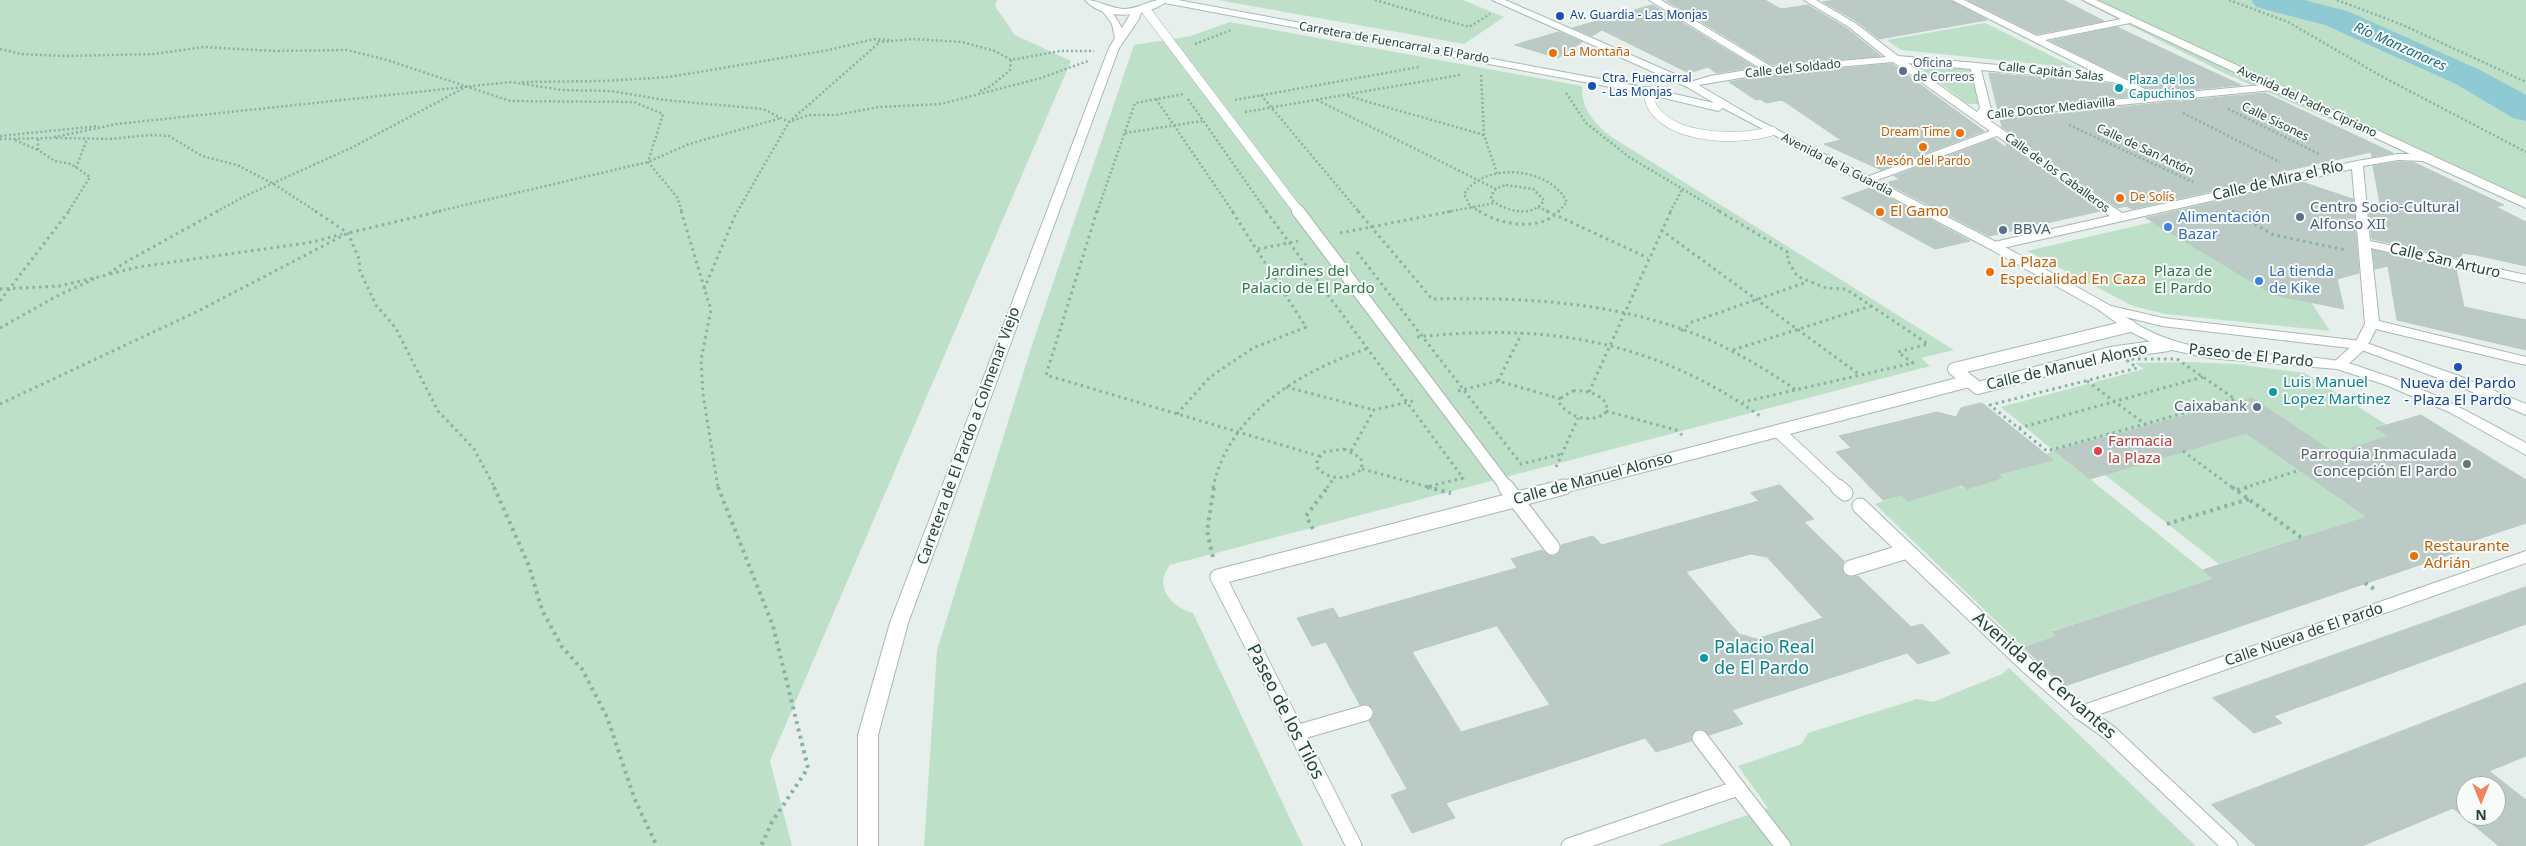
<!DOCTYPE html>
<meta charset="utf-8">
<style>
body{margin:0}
#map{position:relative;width:2526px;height:846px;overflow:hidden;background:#e6efeb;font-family:"Noto Sans",sans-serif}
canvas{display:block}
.north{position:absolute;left:2456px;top:776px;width:50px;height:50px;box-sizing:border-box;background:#f7fbf9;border:1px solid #a3b1ad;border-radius:50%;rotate:180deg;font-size:14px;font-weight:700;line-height:20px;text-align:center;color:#24423a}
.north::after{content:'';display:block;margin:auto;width:18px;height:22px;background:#f4845f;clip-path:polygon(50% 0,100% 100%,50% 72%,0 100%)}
</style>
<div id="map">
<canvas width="2526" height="846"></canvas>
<div class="north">N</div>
</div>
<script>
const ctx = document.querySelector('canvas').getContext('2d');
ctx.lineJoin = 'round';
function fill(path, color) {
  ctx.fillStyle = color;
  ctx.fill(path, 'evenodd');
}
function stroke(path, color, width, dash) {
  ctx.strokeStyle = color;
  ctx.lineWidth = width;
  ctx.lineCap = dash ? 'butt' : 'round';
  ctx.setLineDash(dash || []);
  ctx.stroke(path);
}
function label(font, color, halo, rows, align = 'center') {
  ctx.font = font + ' "Noto Sans",sans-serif';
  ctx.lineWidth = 4;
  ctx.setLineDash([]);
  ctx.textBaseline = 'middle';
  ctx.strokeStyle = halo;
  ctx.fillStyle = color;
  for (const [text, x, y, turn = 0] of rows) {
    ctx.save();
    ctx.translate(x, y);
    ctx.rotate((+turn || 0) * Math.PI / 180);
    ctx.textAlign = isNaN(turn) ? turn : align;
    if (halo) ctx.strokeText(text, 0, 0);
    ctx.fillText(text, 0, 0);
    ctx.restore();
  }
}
fill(new Path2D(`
 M0,0H997L995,6L1015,35L1071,61L770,761L792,846H0Z
 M1218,0H1463L1504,17L1464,44Z
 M2080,0H2526V205L2224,73Z
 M1230,22L1582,86C1581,108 1594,123 1610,136L1954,350L1921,358L1930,366L1170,565C1153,586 1171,607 1193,613L1303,846H924L937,650L1032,345L1134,45L1191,36Z
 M1985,23L2076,68L1901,50L1887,40Z
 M1913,63L1970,68L1978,104H1968Z
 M2153,222L2311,302L2330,331L2165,314L2133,306L2027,251Z
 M2190,362L2236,364L2305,373L2387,425L2377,428L2389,436L2335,453L2252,398L2055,451L2214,579L2052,631L2057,636L2024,648L1875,504L1901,495L1908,501L1958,486L1967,489L1975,487V485L2002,479L2000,474L2052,460L2046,454L2054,451L2001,407L2144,369L2135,363Z
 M2246,433L2367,517L2219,564L2096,468L2109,465L2117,471Z
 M2009,668L2196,846H1657L1768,808L1738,766L1802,744L1808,733L1917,699L1933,702L2002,674Z`), '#bfe0c8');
fill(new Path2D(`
 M2251,0H2304L2347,11L2480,70L2526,95V121L2513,118L2456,84L2325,25L2256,7Z`), '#8ec9d4');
const building = new Path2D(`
 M1671,0H1765L1781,9L1808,5L1848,29L1881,56L1772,65L1667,1Z
 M1836,0H1950L1987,20L1879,39L1856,21L1823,2Z
 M1968,0H2063L2104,21L2037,34Z
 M1653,5L1755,67L1716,73L1708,67L1689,73L1602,30L1592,36L1573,28Z
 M2117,27L2189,61L2241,85L2157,93L2051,41Z
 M1559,32L1582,42L1558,58L1515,45Z
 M1892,64L1984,131L1881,170L1824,144L1841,140L1782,100L1766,103L1760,99L1756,100L1729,82L1770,75Z
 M1989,73L2112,84L2136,96L1998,109Z
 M2265,93L2393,153L2372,157L2371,152L2275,173L2283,175L2132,209L2126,206L2118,208L2002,127L2000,119Z
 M1995,139L2006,148V144L2100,211L1989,236L1886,183L1900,179L1894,176Z
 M2398,162H2413L2504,205L2496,207L2526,222V266L2476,255L2461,253L2462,258L2453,257L2372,239L2368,205L2381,209L2373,166Z
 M2302,182L2353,199L2359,273L2337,279L2344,309L2274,295L2146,218Z
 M1871,188L1970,241L1935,249L1842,198Z
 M2373,250L2456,269L2464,307L2526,320V350L2397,320L2388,266L2375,269Z
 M2252,398L2335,453L2389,436L2376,428L2421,415L2526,480V523L2469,542L2475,546L2065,686L2024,648L2057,636L2052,632L2214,579L2203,570L2367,517L2246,433L2090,479L2055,451Z
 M1982,403L2053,460L1999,474L2002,478L1967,489L1961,485L1908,501L1901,495L1883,500L1836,452L1851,448L1839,436L1937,412L1956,417L1961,408Z
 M1780,485L1814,519L1804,522L1844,561L1842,566L1844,574L1849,577L1858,576L1911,627L1922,624L1950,653L1918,664L1907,653L1732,710L1743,724L1709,735L1704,730L1698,729L1692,734L1691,741L1656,752L1645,738L1446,803L1455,818L1412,833L1391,795L1407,789L1369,721L1374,716V710L1368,704L1360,705L1326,642L1312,646L1297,618L1333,608L1339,618L1517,568L1511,559L1542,550L1548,555L1554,556L1560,551L1561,545L1593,536L1602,545L1759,501L1751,493ZM1751,554L1767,557L1823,618L1756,639L1739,634L1686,572ZM1497,626L1550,705L1461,732L1412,652Z
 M2526,587V624L2274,716L2282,723L2254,733L2213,698Z
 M2526,683V756L2489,771L2526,800V846H2499L2453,808L2362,846H2256L2212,805ZM2466,786H2496V816H2466Z`);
fill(building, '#bbcac4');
stroke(building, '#b8c9c2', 1);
const laneFar2 = new Path2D(`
 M1145,9L1299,212
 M1648,91C1651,140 1737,142 1772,131`);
const laneFar1 = new Path2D(`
 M1298,211L1507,488
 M2130,326L1954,369L1978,388L2111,353L2168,345
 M1778,431L1839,488
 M1559,488L1969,381`);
const lane = new Path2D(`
 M1506,487L1552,547
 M1838,487L1845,493
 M1860,506L2027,665L2082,713L2110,733L2230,846
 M1851,568L1907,551
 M1296,733L1365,713
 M1700,738L1738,788
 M1354,846L1218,577L1564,487
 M1569,846L1738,788L1783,846`);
const street = new Path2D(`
 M1649,0H1661L1772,67L1886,57L1849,27L1804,0H1816L1855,23L1898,56L2098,74L1952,0H1964L2037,36L2121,19L2083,0H2096L2526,199V208L2423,161L2398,160L2363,166L2370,241L2526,275V283L2371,248L2379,321L2526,357V365L2376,329L2366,348L2344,368H2334L2332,365L2334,362L2355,343L2365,324L2352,169L1994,250L1990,249L1988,246L1990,243L2110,216L1997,136L1872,182H1864V178L1990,131L1893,62L1770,73L1687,87V83L1710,76L1760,68ZM2130,23L2262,85L2157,95L2045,40ZM1908,63L1971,69L1980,108L1977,112ZM1981,70L2113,82L2143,97L1989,112L1991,109ZM2273,90L2410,154H2398L2357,161L2122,213L1986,118Z
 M1103,7H1109L1122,28L1134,8L1142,10L1139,19L1119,48L908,623L878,735V846H858V735L890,623L1109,48L1115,38L1112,24L1101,9Z
 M2526,551V563L2089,718L2082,720L2075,718L2073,713L2075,708Z`);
const secondary = new Path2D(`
 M1085,0C1099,0 1109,8 1123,9C1137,9 1146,2 1158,0C1164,0 1172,0 1178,0L1648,88L1714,103L1687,87L1492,0H1505L1695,83L1758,120L1998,243L2111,306L2163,318L2361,341L2459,376L2526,404V415L2449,382L2359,349L2162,326L2126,317C2188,362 2266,349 2339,361C2351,363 2363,368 2375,372C2429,389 2477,416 2526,443V455L2449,412L2386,385L2337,369L2209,358L2163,348L2125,329L2099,310L1990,249L1723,108L1718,111L1648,94L1165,3C1143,17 1104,21 1085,0Z`);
stroke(laneFar2, '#a8b8b2', 10);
stroke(laneFar1, '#a8b8b2', 14);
stroke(lane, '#a8b8b2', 17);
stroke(street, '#a8b8b2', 2);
stroke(secondary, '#a4bbb3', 2);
stroke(new Path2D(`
 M1375,0L1469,27L1490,14
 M2229,0L2288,22L2381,76L2526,152
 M2337,0L2403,25L2526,82
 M874,39L890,40
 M1195,44L1231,30
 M0,49L21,54L64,56L154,54L203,47L274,51L347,50L387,60L510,101L634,102L663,114L648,162L677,197L682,212
 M1481,75L1484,135L1497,173
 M522,82L604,81L669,77L829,50L874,39L880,42L913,39L962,42L995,51L1011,60L1060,51H1094
 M980,91L991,86L1010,70L1011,60
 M1566,93L1586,123L1629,157L1721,212
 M1261,95L1359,212
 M1348,96L1484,135
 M1156,99L1233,212
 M1188,99L1267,212
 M1235,100L1419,67
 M1317,100L1496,189
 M2228,109L2319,154
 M1245,112L1460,75
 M2183,113L2280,162
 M2069,125L2193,182
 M1125,133L1202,121
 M0,136L99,126
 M56,138L110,139L150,135L169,136L202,156L237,165L272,183L317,212
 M0,139L50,138L117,124L511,82L562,90L611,91L664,100L763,109L789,122L809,115H836L879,107L941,104L1041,78L1088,61
 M38,139V150L55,161L71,164L90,177L68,212
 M15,140L38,150
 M76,168L87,139
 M1506,185L1533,189L1544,200C1534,219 1503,211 1491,199C1492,190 1498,187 1506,185Z
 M1538,207L1549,212
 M2232,211L2234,212
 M216,212L245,196L353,147L464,88
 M435,212L648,162L689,144L781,118
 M737,212L789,122L880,42
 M1097,212L1135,103L1184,94
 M1447,212L1495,203
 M1481,212L1470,206L1464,194C1485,161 1550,167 1567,202L1558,212
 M1670,212L1683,188`), '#86b3a5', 2.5, [2, 2.5]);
stroke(new Path2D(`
 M315,211L348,233L359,259L360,271L376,305L395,327L438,411L474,449L495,488
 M681,211L711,310L701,360L703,394L718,488
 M1097,211L1046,375L1319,456
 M1266,211L1463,478L1426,487
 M1358,211L1432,299C1527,297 1626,302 1714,342C1743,356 1770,372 1796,390
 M1479,211C1500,225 1540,232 1559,211
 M1547,211L1648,258
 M1719,211L1789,253L1787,259L1797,276L1826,288L1846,289L1928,344L1898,352L1913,363L1743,402
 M2232,211L2274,235L2346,250
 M1661,230L1860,375
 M1340,233L1453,211
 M1258,249L1298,241
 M1357,252L1521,464L1562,454
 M110,274L138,267L313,242L342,234
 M0,289L59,286L107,275L124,263L218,211
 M704,289L737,211
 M0,301L69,211
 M0,328L57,296L94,279
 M1681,331L1692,322L1807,282
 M1417,337C1547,323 1652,340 1760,416
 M1733,350L1871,306
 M2125,359H2177L2235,399L2047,451L1990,405L2137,368Z
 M1498,381L1523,331
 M2087,381L2149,427
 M1286,387L1374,410
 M1458,391L1498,381L1561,399
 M1573,391C1587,390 1598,393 1607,404L1605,414C1589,423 1571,418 1560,404L1562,397Z
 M1589,392L1671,211
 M0,404L198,311L348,233L441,211
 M1606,411L1676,430L1683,436
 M1177,414L1210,377L1253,348L1306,327L1232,211
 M2019,428L2203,377
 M1344,449L1361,458L1362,469C1347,480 1332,481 1318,469L1317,460L1324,452Z
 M1351,451L1374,410L1417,400
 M2183,451L2233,488
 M1556,467L1578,418
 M1362,469L1432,488
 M1213,488C1229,412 1301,371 1369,348
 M1327,488L1334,478
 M2244,488L2300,470`), '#86b3a5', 3, [2.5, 4]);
stroke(new Path2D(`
 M494,487L529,566L542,610L562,647L582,669L607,717L635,800L657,846
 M718,487L773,626L808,768L772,822L761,846
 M1427,487L1451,493
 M2232,487L2302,538
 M2237,490L2248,487
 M2167,524L2249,499
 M1313,529L1306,516L1328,487
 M1213,557L1207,531L1214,487
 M2365,583L2374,589`), '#86b3a5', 4, [3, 4.5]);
stroke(laneFar2, '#fff', 9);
stroke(laneFar1, '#fff', 12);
stroke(lane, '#fff', 15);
fill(street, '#fff');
fill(secondary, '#fff');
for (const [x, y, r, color] of [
 [1560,16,5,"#1a4fb4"],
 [1553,53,5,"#e8710a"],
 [1903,71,5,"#5c6f8a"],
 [1592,86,5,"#1a4fb4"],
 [2119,88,5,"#0f9aa8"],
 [1960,133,5,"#e8710a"],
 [1923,147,5,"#e8710a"],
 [2120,198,5,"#e8710a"],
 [1880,212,5,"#e8710a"],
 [2300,217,5,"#5c6f8a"],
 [2168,227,5,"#3f7fe0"],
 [2003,230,5,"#5c6f8a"],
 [1990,272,5,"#e8710a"],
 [2259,281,5,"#3f7fe0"],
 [2458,367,5,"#1a4fb4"],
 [2273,392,5,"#0f9aa8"],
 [2257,407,5,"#5c6f8a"],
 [2098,451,5,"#e0444e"],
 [2467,464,5,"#6b7280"],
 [2414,556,5,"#e8710a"],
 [1704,658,5,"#0f9aa8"]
]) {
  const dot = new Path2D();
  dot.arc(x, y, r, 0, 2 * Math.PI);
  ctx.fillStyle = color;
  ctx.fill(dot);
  stroke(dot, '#f7fbf9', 2);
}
label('12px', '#164399', '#f7fbf9', [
 ["Av. Guardia - Las Monjas",1570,16],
 ["Ctra. Fuencarral",1602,79],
 ["- Las Monjas",1602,93]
], 'left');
label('12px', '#24423a', '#f7fbf9', [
 ["Carretera de Fuencarral a El Pardo",1394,43,10],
 ["Calle del Soldado",1793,69,-6],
 ["Calle Capitán Salas",2051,72,6],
 ["Avenida del Padre Cipriano",2307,102,25],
 ["Calle Doctor Mediavilla",2051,109,-6],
 ["Calle Sisones",2275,122,26],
 ["Calle de San Antón",2145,150,25],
 ["Avenida de la Guardia",1837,165,27],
 ["Calle de los Caballeros",2057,173,36]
]);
label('12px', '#c56008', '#f7fbf9', [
 ["La Montaña",1563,53],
 ["Dream Time",1950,133,"right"],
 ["Mesón del Pardo",1923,162,"center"],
 ["De Solís",2130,198]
], 'left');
label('12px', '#4e5e75', '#f7fbf9', [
 ["Oficina",1913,64],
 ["de Correos",1913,78]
], 'left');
label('12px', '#0d838f', '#f7fbf9', [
 ["Plaza de los",2129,81],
 ["Capuchinos",2129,95]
], 'left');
label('italic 14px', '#1c6f80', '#f7fbf9', [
 ["Río Manzanares",2400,47,24]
]);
label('15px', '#24423a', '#f7fbf9', [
 ["Calle de Mira el Río",2278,181,-13],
 ["Calle San Arturo",2445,261,13],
 ["Paseo de El Pardo",2251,356,6],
 ["Calle de Manuel Alonso",2067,367,-13],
 ["Carretera de El Pardo a Colmenar Viejo",969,436,-70],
 ["Calle de Manuel Alonso",1593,479,-15],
 ["Calle Nueva de El Pardo",2304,635,-19]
]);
label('15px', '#4e5e75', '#f7fbf9', [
 ["Centro Socio-Cultural",2310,208],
 ["Alfonso XII",2310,225],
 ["BBVA",2013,230],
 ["Caixabank",2247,407,"right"]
], 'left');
label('15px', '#c56008', '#f7fbf9', [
 ["El Gamo",1890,212],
 ["La Plaza",2000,263],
 ["Especialidad En Caza",2000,280],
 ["Restaurante",2424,547],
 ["Adrián",2424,564]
], 'left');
label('15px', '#366cbe', '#f7fbf9', [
 ["Alimentación",2178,218],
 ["Bazar",2178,235],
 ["La tienda",2269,272],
 ["de Kike",2269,289]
], 'left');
label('15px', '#2d7a4b', '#f7fbf9', [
 ["Jardines del",1308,272],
 ["Palacio de El Pardo",1308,289],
 ["Plaza de",2183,272],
 ["El Pardo",2183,289]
]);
label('15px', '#0d838f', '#f7fbf9', [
 ["Luis Manuel",2283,383],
 ["Lopez Martinez",2283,400]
], 'left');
label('15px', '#164399', '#f7fbf9', [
 ["Nueva del Pardo",2458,384],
 ["- Plaza El Pardo",2458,401]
]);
label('15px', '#be3a42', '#f7fbf9', [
 ["Farmacia",2108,442],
 ["la Plaza",2108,459]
], 'left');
label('15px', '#5b616d', '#f7fbf9', [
 ["Parroquia Inmaculada",2457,455],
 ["Concepción El Pardo",2457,472]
], 'right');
label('18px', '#0d838f', '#f7fbf9', [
 ["Palacio Real",1714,648],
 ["de El Pardo",1714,669]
], 'left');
label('18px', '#24423a', '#f7fbf9', [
 ["Avenida de Cervantes",2044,676,41],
 ["Paseo de los Tilos",1285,712,63]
]);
</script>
